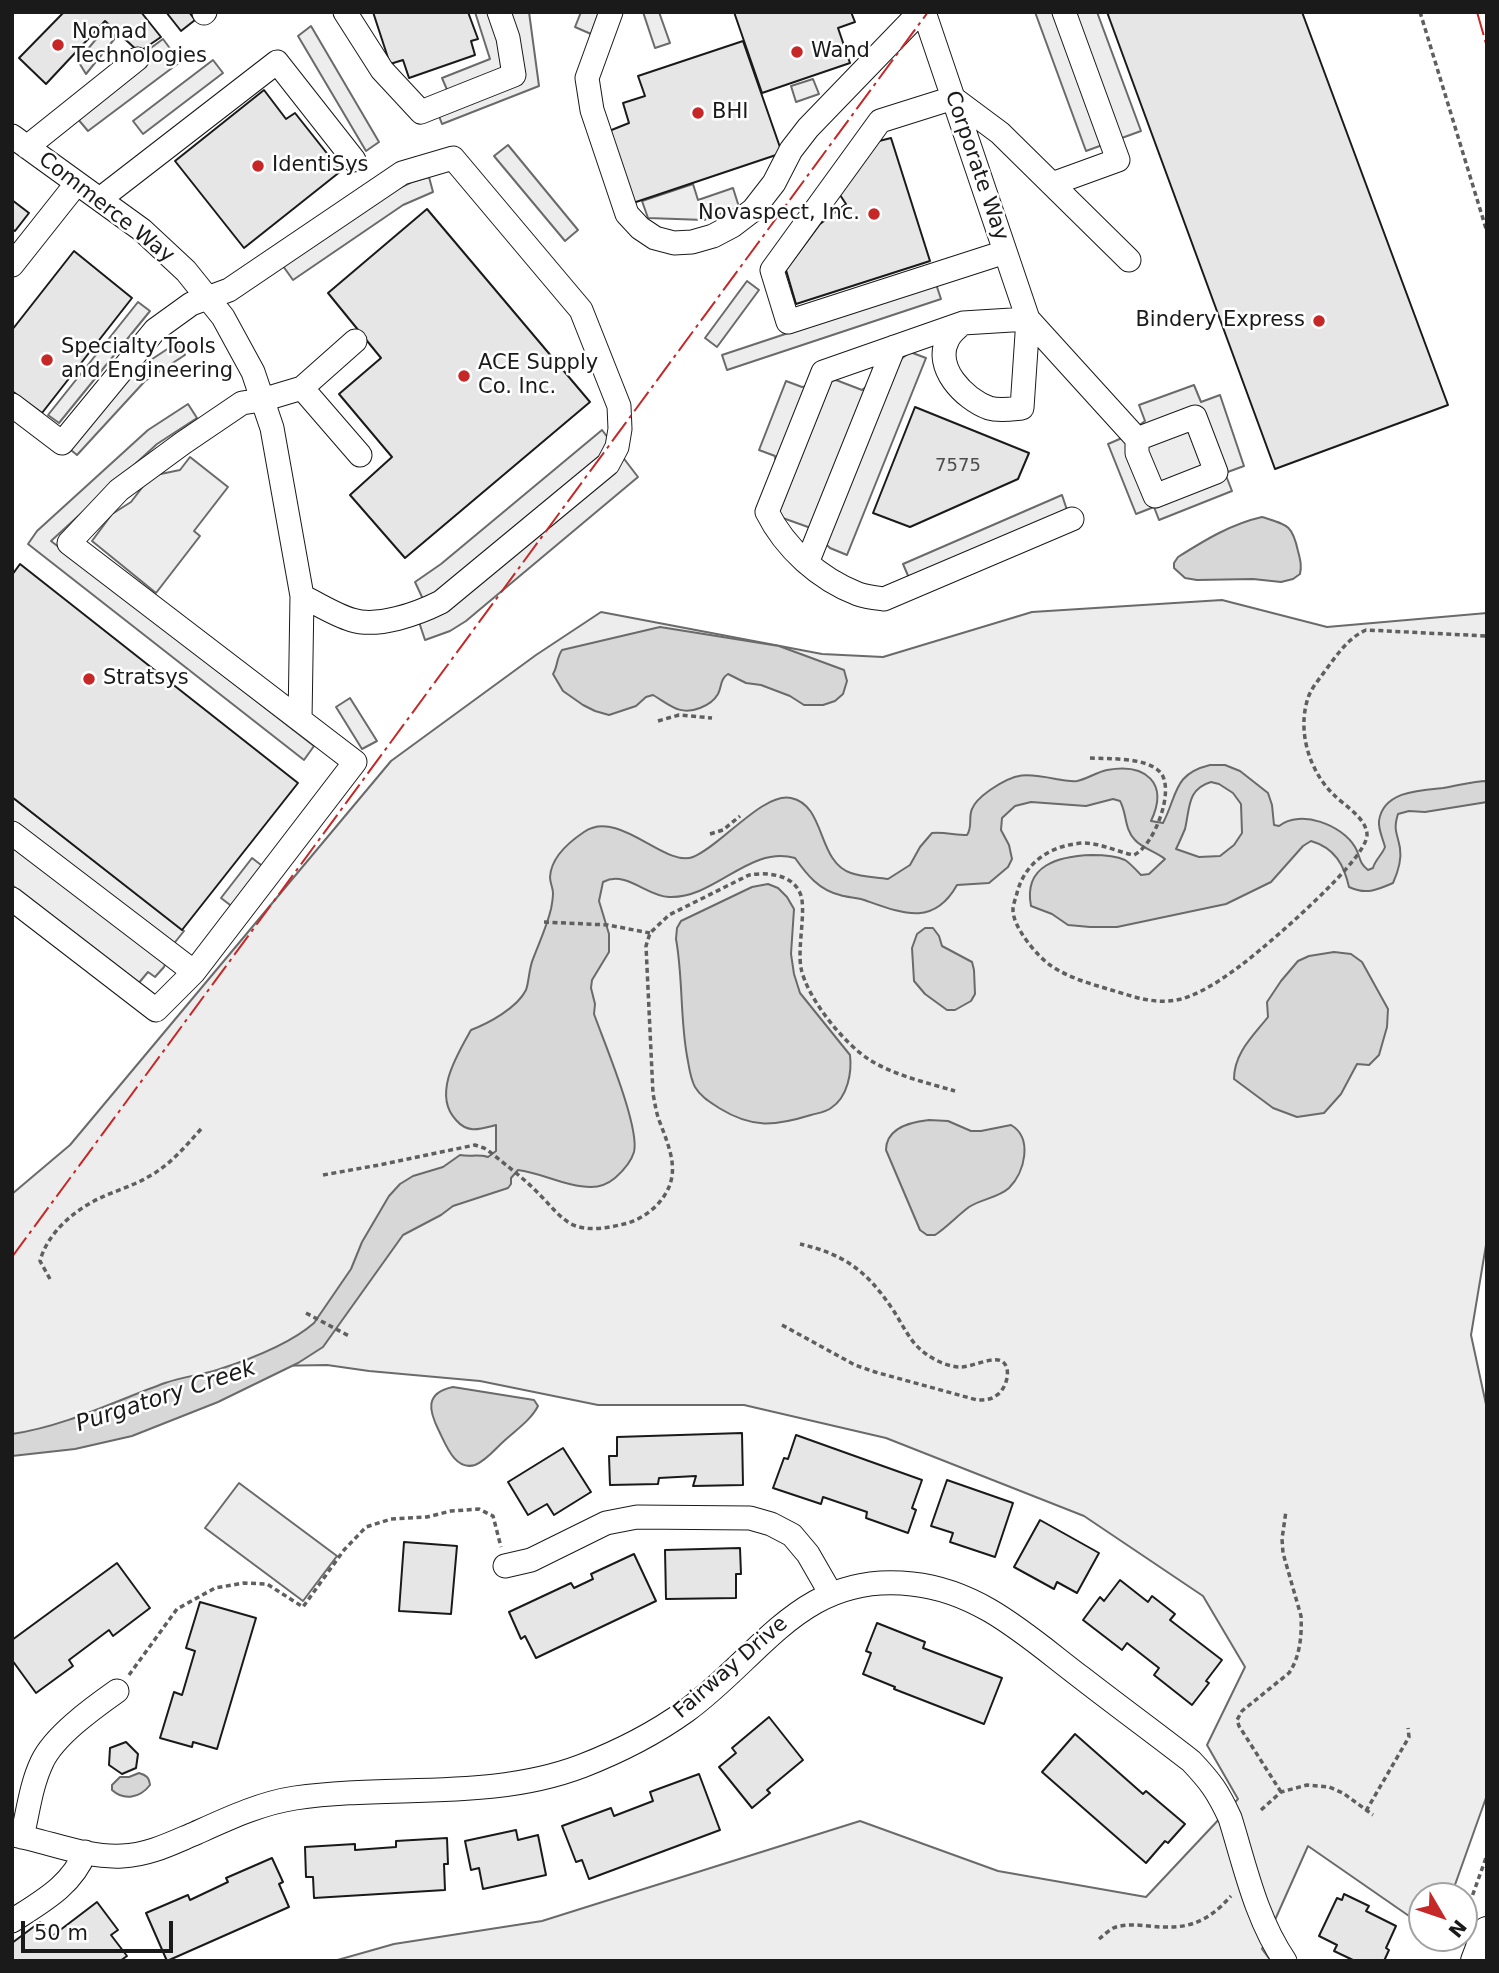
<!DOCTYPE html>
<style>
body{margin:0}
#map{position:relative;width:1499px;height:1973px;overflow:hidden;background:#fff;font-family:"DejaVu Sans",sans-serif}
canvas{display:block}
.frame{position:absolute;inset:0;border:14px solid #1a1a1a;pointer-events:none}
.north{position:absolute;left:1408px;top:1882px;width:70px;height:70px;box-sizing:border-box;background:#fff;border:2px solid #a3a3a3;border-radius:50%;rotate:129deg;font-size:19px;font-weight:700;line-height:28px;text-align:center;color:#1a1a1a}
.north::after{content:'';display:block;margin:auto;width:24px;height:32px;background:#c62828;clip-path:polygon(50% 0,100% 100%,50% 72%,0 100%)}
.scale{position:absolute;left:21px;top:1921px;width:152px;height:32px;box-sizing:border-box;border:4px solid #1a1a1a;border-top:0;padding-left:9px;font-size:21px;line-height:24px;white-space:nowrap;color:#1a1a1a;-webkit-text-stroke:5px #fff;paint-order:stroke}
</style>
<div id="map">
<canvas width="1499" height="1973"></canvas>
<div class="frame"></div>
<div class="north">N</div>
<div class="scale">50 m</div>
</div>
<script>
const ctx = document.querySelector('canvas').getContext('2d');
ctx.lineJoin = 'round';
function fill(path, color) {
  ctx.fillStyle = color;
  ctx.fill(path, 'evenodd');
}
function stroke(path, color, width, dash) {
  ctx.strokeStyle = color;
  ctx.lineWidth = width;
  ctx.lineCap = dash ? 'butt' : 'round';
  ctx.setLineDash(dash || []);
  ctx.stroke(path);
}
function label(font, color, halo, rows, align = 'center') {
  ctx.font = font + ' "DejaVu Sans",sans-serif';
  ctx.lineWidth = 5;
  ctx.setLineDash([]);
  ctx.textBaseline = 'middle';
  ctx.strokeStyle = halo;
  ctx.fillStyle = color;
  for (const [text, x, y, turn = 0] of rows) {
    ctx.save();
    ctx.translate(x, y);
    ctx.rotate((+turn || 0) * Math.PI / 180);
    ctx.textAlign = isNaN(turn) ? turn : align;
    if (halo) ctx.strokeText(text, 0, 0);
    ctx.fillText(text, 0, 0);
    ctx.restore();
  }
}
const built = new Path2D(`
 M475,12H529L539,86L442,124L439,116L448,92L442,78L490,59Z
 M581,12H599L591,34L575,27Z
 M643,12H659L670,43L655,48Z
 M1035,12H1097L1141,131L1086,151Z
 M311,26L379,142L366,151L298,36Z
 M106,27L116,37L86,74L78,61Z
 M163,39L180,62L88,131L77,118L154,59L148,50Z
 M213,60L223,73L143,134L133,121Z
 M813,79L819,94L796,102L791,86Z
 M508,145L578,230L565,241L494,156Z
 M429,177L433,192L403,205L293,280L283,266L395,190L412,182Z
 M693,184L698,200L733,188L739,207L704,220L648,218L642,201Z
 M747,281L759,290L717,347L705,338Z
 M936,284L941,299L727,370L722,355Z
 M138,302L150,311L59,423L48,415Z
 M178,342L185,355L145,381L77,455L66,446L137,369Z
 M910,352L926,358L847,555L830,548L808,527L780,517L775,456L759,450L786,381L802,387L836,380L862,390Z
 M1194,385L1201,402L1220,395L1244,466L1225,473L1232,491L1159,520L1154,507L1136,514L1108,444L1122,438L1145,421L1139,405Z
 M188,404L197,418L157,444L51,541L314,746L304,760L28,544L37,531L148,430Z
 M602,430L638,477L466,621L450,631L425,640L419,622L422,597L415,582L441,564Z
 M190,457L228,487L194,531L200,536L156,593L92,541L112,514L131,502L151,476L180,470Z
 M1062,495L1067,510L909,578L903,564Z
 M1222,600L1327,627L1487,613V1239L1471,1335L1487,1409V1795L1451,1896H1422V1925L1308,1846L1262,1949L1271,1961H334L394,1944L542,1921L860,1821L998,1871L1146,1897L1238,1799L1207,1745L1245,1667L1203,1596L1084,1516L886,1438L744,1405H598L480,1381L369,1371L327,1365L271,1366L12,1444V1194L70,1145L391,761L536,655L601,612L822,654L883,657L1032,612Z
 M350,698L377,741L362,749L336,707Z
 M12,797L184,931L172,946L164,967L155,977L148,972L138,984L12,885Z
 M252,858L265,868L234,908L221,898Z
 M239,1483L337,1556L303,1601L205,1528Z`);
fill(built, '#ededed');
stroke(built, '#6a6a6a', 2);
const water = new Path2D(`
 M1262,517C1287,525 1292,524 1298,551C1300,559 1302,565 1300,574L1293,579L1281,582L1253,579L1197,580L1185,578L1174,568V563L1178,557C1205,540 1231,524 1262,517Z
 M660,627L779,646L844,670L847,681L843,694L835,701L823,705H804L790,696L761,685L746,683L728,674C720,679 722,686 718,694C714,701 708,705 700,708C680,716 670,705 653,695L646,697L636,706L609,715L595,711L583,705L563,691L553,674C558,666 556,659 562,650Z
 M1210,765H1225L1240,771L1268,793L1272,805L1274,825L1279,826C1301,809 1342,825 1355,847C1361,857 1358,862 1368,870L1373,868C1375,860 1382,855 1385,847C1383,839 1378,829 1379,821C1383,791 1421,790 1443,788C1458,786 1472,781 1487,781V802L1425,812L1409,811L1398,814C1393,830 1397,832 1400,848C1402,861 1398,872 1393,883C1377,890 1366,895 1349,887C1344,865 1335,848 1311,841L1303,846L1271,882L1226,904L1117,927H1090L1068,925L1052,914L1031,906C1023,865 1059,856 1092,855C1102,855 1116,856 1125,860C1131,864 1136,870 1141,875L1149,874L1165,859C1156,852 1142,848 1135,840C1124,829 1127,813 1120,801L1113,799L1086,806L1031,802L1015,806L1002,818L1001,830L1009,845L1012,859L1008,867L989,883L957,885C934,926 904,914 867,901C858,897 849,898 840,895C819,890 807,875 795,858C749,845 715,899 669,897C646,896 626,870 603,882L599,901L609,934V952L592,980L591,988L595,1004L594,1014C604,1042 640,1127 634,1152C631,1162 623,1171 615,1178C609,1183 600,1187 591,1187C567,1187 542,1173 518,1170L511,1178V1184L508,1188L453,1206L441,1215L403,1235L323,1347L298,1363L218,1402L132,1436L75,1449L12,1456V1434C66,1426 115,1401 165,1383C182,1377 200,1375 217,1370C248,1360 289,1345 314,1323L351,1269L362,1242L389,1196L400,1184L413,1176L443,1167L460,1155C470,1157 478,1154 488,1157L496,1151V1125C480,1129 468,1134 456,1120C432,1095 457,1055 471,1030C489,1023 517,1008 526,990C529,982 529,968 533,959C539,943 547,926 551,909C552,904 553,898 553,893C553,888 550,883 550,877C551,858 569,842 584,832C619,808 665,868 693,857C721,846 763,792 791,798C826,805 817,862 851,873C862,877 876,877 888,879L910,865L920,847L932,833C945,832 955,835 967,835C973,826 968,818 972,809C975,801 983,795 990,790C1016,772 1026,773 1056,779C1062,780 1071,782 1077,781C1087,779 1097,772 1107,770C1146,763 1169,783 1151,821L1163,823C1178,794 1173,774 1210,765ZM1211,782L1219,784L1233,793L1241,804L1242,833L1234,845L1220,856L1199,857L1176,849C1179,843 1182,836 1185,829C1190,808 1187,789 1211,782Z
 M768,884L778,888L787,897L794,909L791,954L794,974L800,993L850,1055C852,1072 848,1097 831,1108C826,1112 818,1113 811,1115C775,1126 753,1129 719,1108C710,1102 701,1097 695,1087C690,1078 689,1066 687,1056C680,1017 683,977 676,939L677,928L681,921L752,887Z
 M925,928H933L939,936L942,946L972,962L974,970L975,994L971,1001L955,1010H947L925,994L914,981L912,948L917,934Z
 M1334,952L1351,954L1362,962L1388,1009L1387,1027L1379,1055L1369,1065L1357,1064L1341,1094L1324,1113L1297,1117L1273,1108L1234,1079C1234,1053 1253,1036 1268,1017L1267,1002L1281,981L1298,961L1309,956Z
 M929,1120L948,1121L971,1131H981L1011,1125C1033,1138 1025,1172 1009,1188C998,1198 981,1199 969,1207C957,1216 947,1227 935,1235H927L920,1230L886,1150C886,1128 910,1122 929,1120Z
 M453,1387L534,1400L538,1406C531,1420 516,1430 504,1441C496,1448 486,1461 475,1465C455,1471 446,1445 439,1431C429,1411 424,1393 453,1387Z
 M139,1773C146,1775 149,1777 150,1785C140,1798 124,1801 112,1790V1785L120,1777H129Z`);
fill(water, '#d7d7d7');
stroke(water, '#6a6a6a', 2);
const building = new Path2D(`
 M64,12H141L161,37L139,52L105,21L46,84L19,58Z
 M166,12H189L195,20L181,31Z
 M373,12H468L478,39L471,41L475,55L409,78L403,60L390,64Z
 M734,12H851L855,22L838,28L850,63L762,93Z
 M1107,12H1302L1448,405L1275,469Z
 M743,41L782,153L633,203L609,131L629,123L623,103L645,96L638,76Z
 M264,90L286,119L295,113L341,171L244,248L175,161Z
 M891,138L930,261L796,304L786,270L820,224L846,204L840,195L879,141Z
 M12,200L29,213L15,231L12,229Z
 M427,209L590,402L405,558L350,495L392,457L339,394L381,358L328,293Z
 M74,251L132,298L42,413L12,391V330Z
 M915,407L1029,453L1018,479L910,527L873,513Z
 M20,564L298,783L182,930L12,797V575Z
 M742,1433L743,1485L693,1486L696,1476L659,1478L658,1484L610,1485L609,1456H617V1437Z
 M796,1435L922,1480L912,1508L916,1510L908,1533L866,1518L867,1512L823,1497L821,1504L773,1488L784,1458L788,1459Z
 M563,1448L591,1492L554,1515L547,1504L528,1515L508,1482Z
 M947,1480L1013,1503L995,1557L950,1542L953,1533L931,1526Z
 M1040,1520L1099,1553L1077,1593L1057,1582L1054,1589L1014,1567Z
 M404,1542L457,1546L451,1614L399,1611Z
 M740,1548L741,1574H736V1598L666,1599L665,1550Z
 M634,1554L656,1601L536,1658L525,1636L521,1639L509,1612L571,1583L574,1588L593,1579L591,1574Z
 M117,1563L150,1608L113,1636L109,1630L69,1660L73,1666L36,1693L12,1660V1640Z
 M1120,1580L1148,1602L1152,1596L1175,1614L1170,1620L1222,1660L1206,1681L1209,1683L1192,1705L1154,1675L1159,1668L1127,1643L1122,1650L1083,1620L1100,1597L1104,1601Z
 M200,1602L256,1618L217,1749L193,1742L192,1747L160,1738L174,1692L182,1695L195,1651L186,1648Z
 M877,1623L925,1642L923,1648L1002,1678L984,1724L894,1689L895,1687L863,1674L871,1653L866,1651Z
 M769,1717L803,1760L767,1790L770,1793L752,1808L719,1767L736,1753L732,1748Z
 M1075,1734L1143,1794L1146,1791L1185,1824L1168,1843L1165,1841L1146,1863L1042,1772Z
 M126,1742L138,1754L136,1768L122,1774L109,1765L110,1748Z
 M699,1774L720,1830L589,1879L582,1860L576,1862L562,1826L611,1808L614,1816L653,1801L650,1792Z
 M516,1830L518,1840L538,1835L546,1875L483,1889L479,1868L471,1870L465,1841Z
 M447,1838L448,1864H444L445,1890L314,1898L313,1877H306L305,1847L355,1844V1850L396,1847V1841Z
 M272,1858L283,1882L279,1884L289,1907L167,1961L146,1913L188,1895L190,1900L228,1882L226,1878Z
 M1344,1894L1369,1906L1366,1911L1396,1926L1386,1948L1389,1950L1384,1961H1355L1334,1951L1337,1945L1319,1936L1337,1898L1342,1900Z
 M97,1902L118,1930L111,1935L127,1956L120,1961H12V1943L40,1922L51,1937Z`);
fill(building, '#e6e6e6');
stroke(building, '#1a1a1a', 2);
const minor = new Path2D(`
 M345,12L382,70L421,112L514,75L508,38L499,12
 M611,12L587,78L592,110L627,214L640,228L655,238L674,243L692,242L713,236L732,226L753,210L774,183L791,150L808,128L920,12
 M924,12L1028,319L1022,408C1011,409 999,411 989,408C964,399 933,367 948,339C951,333 958,327 963,323
 M204,13L205,12
 M12,136L142,230L186,271L223,317L253,372L272,428L302,596L300,720
 M27,147L137,59
 M1052,184L1118,160L1064,12
 M100,199L277,62L354,160
 M1005,252L788,322L772,270L880,121L953,98L1000,133L1129,260
 M12,265L77,183
 M1028,319L963,323L823,372L767,512C785,548 819,579 858,594C866,597 876,598 884,599L1072,519
 M1028,319L1137,439V453L1155,496L1216,472L1195,417L1137,439
 M302,388L360,455
 M12,405L62,443L155,330L191,304L229,290L402,173L453,158L581,310L619,406L620,429L617,447L608,464L441,602C417,614 378,628 352,620C335,615 318,604 302,596
 M807,563L894,347
 M12,833L194,972
 M12,899L156,1010L194,972L355,762L69,543L119,490L183,443L242,403L262,400L302,388L355,341
 M505,1566L531,1560L606,1523L637,1517L750,1518L771,1524L792,1535L808,1554L831,1594
 M12,1835C48,1841 85,1858 122,1856C149,1855 172,1843 196,1833C227,1819 261,1803 295,1798C390,1784 490,1801 582,1766C618,1752 654,1734 686,1711C762,1656 802,1571 912,1584C981,1591 1029,1638 1082,1678C1118,1706 1155,1733 1191,1761C1211,1782 1218,1792 1230,1818C1245,1866 1256,1919 1285,1961
 M22,1837C28,1812 31,1785 42,1762C54,1736 93,1708 117,1691
 M12,1921C41,1902 72,1886 85,1852`);
const major = new Path2D(`
 M1476,1961L1487,1932`);
stroke(minor, '#1a1a1a', 25);
stroke(major, '#1a1a1a', 32);
stroke(new Path2D(`
 M1420,12L1487,232
 M658,721L679,715L712,718
 M1090,758C1109,759 1146,757 1160,772C1176,789 1154,846 1134,855C1117,852 1101,843 1083,843C1051,845 1025,862 1017,893C1016,898 1013,904 1013,909C1012,926 1036,955 1050,965C1070,979 1095,985 1118,992C1143,1000 1166,1006 1190,996C1208,989 1225,977 1240,966C1263,949 1369,859 1367,834C1366,818 1345,806 1334,795C1309,771 1297,731 1308,698C1311,689 1317,682 1322,675C1335,658 1346,639 1366,630L1487,636
 M710,834L723,830L740,816
 M544,922L608,925L650,933
 M323,1175L379,1165L475,1145L484,1148L490,1152C507,1166 525,1179 540,1195C550,1205 558,1216 571,1224C588,1232 607,1228 624,1224C637,1221 648,1214 657,1205C683,1177 671,1152 659,1120C656,1112 655,1103 653,1094L646,946L650,933L669,915L749,875C766,872 792,874 800,893C807,908 797,947 801,968C807,998 844,1044 870,1060C893,1075 928,1083 955,1091
 M50,1279L40,1261C47,1234 73,1211 98,1199C114,1191 133,1186 148,1177C170,1165 185,1147 201,1129
 M306,1313L349,1336
 M782,1325L855,1365L875,1372L977,1400C984,1400 991,1400 997,1395C1006,1389 1012,1370 1003,1362C995,1355 972,1367 961,1367C949,1367 936,1361 926,1354C909,1342 903,1324 891,1307C866,1270 843,1254 800,1244
 M129,1675L177,1609L215,1588L244,1583L267,1584L303,1607L344,1550L366,1527L391,1519L427,1517L451,1511L479,1509L493,1516L501,1547
 M1281,1792L1239,1726L1237,1720L1242,1711L1289,1673C1300,1657 1302,1635 1301,1616L1283,1553L1282,1539L1286,1511
 M1261,1810L1281,1792L1307,1785L1329,1787L1343,1793L1373,1815
 M1366,1811L1409,1737L1408,1728
 M1464,1919L1487,1855
 M1099,1939C1104,1935 1110,1929 1116,1927C1127,1924 1138,1925 1149,1926C1186,1930 1206,1924 1231,1896`), '#5f5f5f', 3.5, [5, 3.5]);
stroke(minor, '#fff', 23);
stroke(major, '#fff', 30);
stroke(new Path2D(`
 M1477,12L1487,47
 M12,1257L928,12`), '#c62828', 2, [24, 5, 3.5, 5]);
for (const [x, y, r, color] of [
 [58,45,7,"#c62828"],
 [797,52,7,"#c62828"],
 [698,113,7,"#c62828"],
 [258,166,7,"#c62828"],
 [874,214,7,"#c62828"],
 [1319,321,7,"#c62828"],
 [47,360,7,"#c62828"],
 [464,376,7,"#c62828"],
 [89,679,7,"#c62828"]
]) {
  const dot = new Path2D();
  dot.arc(x, y, r, 0, 2 * Math.PI);
  ctx.fillStyle = color;
  ctx.fill(dot);
  stroke(dot, '#fff', 2.5);
}
label('18px', '#4d4d4d', null, [
 ["7575",958,466]
]);
label('21px', '#1a1a1a', '#fff', [
 ["Nomad",72,33],
 ["Technologies",72,57],
 ["Wand",811,52],
 ["BHI",712,113],
 ["IdentiSys",272,166],
 ["Novaspect, Inc.",860,214,"right"],
 ["Bindery Express",1305,321,"right"],
 ["Specialty Tools",61,348],
 ["and Engineering",61,372],
 ["ACE Supply",478,364],
 ["Co. Inc.",478,388],
 ["Stratsys",103,679]
], 'left');
label('21px', '#1a1a1a', '#fff', [
 ["Corporate Way",976,166,71],
 ["Commerce Way",106,208,38],
 ["Fairway Drive",731,1668,-41]
]);
label('italic 23px', '#1a1a1a', '#fff', [
 ["Purgatory Creek",166,1397,-18]
]);
</script>
